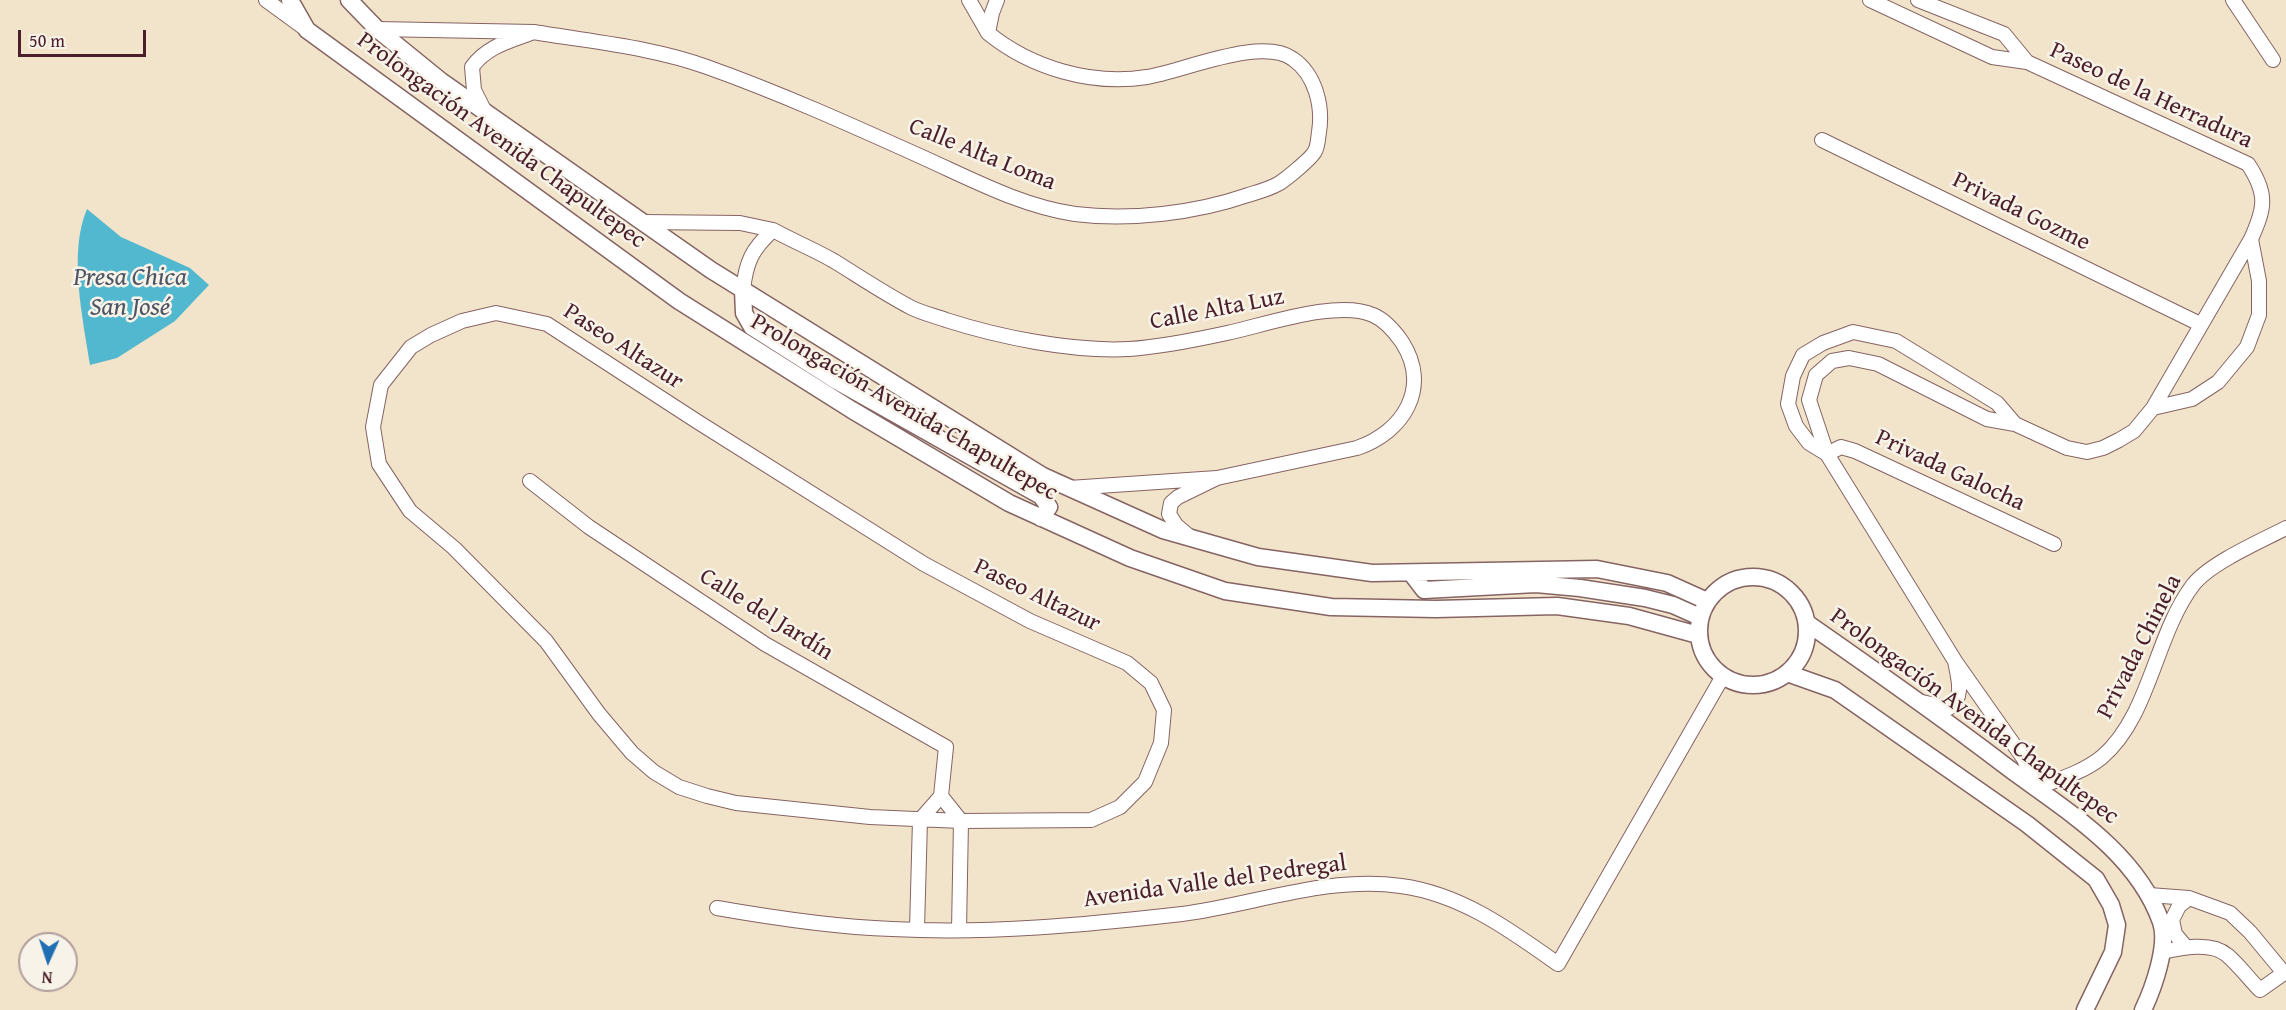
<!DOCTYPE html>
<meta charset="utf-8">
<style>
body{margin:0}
#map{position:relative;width:2286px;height:1010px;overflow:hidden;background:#f2e4ca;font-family:"Gentium Book Plus",serif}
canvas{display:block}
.north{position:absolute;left:18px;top:932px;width:60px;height:60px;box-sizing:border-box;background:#f7f3e8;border:2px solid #b29e9c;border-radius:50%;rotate:183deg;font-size:16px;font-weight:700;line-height:24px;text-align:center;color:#4a1f2b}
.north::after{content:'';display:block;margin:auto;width:21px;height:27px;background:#1f6fb2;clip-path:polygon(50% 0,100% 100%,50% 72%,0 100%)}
.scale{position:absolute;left:18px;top:30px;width:128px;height:27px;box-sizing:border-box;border:3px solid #4a1f2b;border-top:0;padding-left:8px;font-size:18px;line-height:21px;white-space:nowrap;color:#4a1f2b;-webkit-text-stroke:4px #f7f3e8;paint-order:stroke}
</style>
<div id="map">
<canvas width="2286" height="1010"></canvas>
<div class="north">N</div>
<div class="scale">50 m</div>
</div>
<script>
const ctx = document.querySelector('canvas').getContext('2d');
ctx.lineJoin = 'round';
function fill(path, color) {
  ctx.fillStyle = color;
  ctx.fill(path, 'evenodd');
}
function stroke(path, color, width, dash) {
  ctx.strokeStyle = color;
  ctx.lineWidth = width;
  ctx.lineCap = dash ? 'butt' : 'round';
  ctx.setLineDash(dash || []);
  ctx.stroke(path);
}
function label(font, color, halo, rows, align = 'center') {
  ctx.font = font + ' "Gentium Book Plus",serif';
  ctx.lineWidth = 5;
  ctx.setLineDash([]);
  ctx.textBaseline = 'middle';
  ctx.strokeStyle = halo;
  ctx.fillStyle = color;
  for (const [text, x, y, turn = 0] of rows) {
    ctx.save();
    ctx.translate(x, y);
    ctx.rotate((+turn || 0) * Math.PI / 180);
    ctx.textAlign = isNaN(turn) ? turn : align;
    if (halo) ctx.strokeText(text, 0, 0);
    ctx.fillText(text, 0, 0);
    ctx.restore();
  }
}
fill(new Path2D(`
 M87,209L121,237L190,268L209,285L175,321L117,358L90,365C83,319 68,253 87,209Z`), '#52b8d0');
const minor = new Path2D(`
 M266,0L303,27
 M969,0L988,33L992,13L997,0
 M1870,0L1992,57L2027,62L2248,164C2268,194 2265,208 2251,239L2153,408L2134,431L2119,440L2103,448L2087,452L2067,448L2015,424L1987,419L1878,364L1849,358L1832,361L1816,375L1809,400L1827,454L1955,661
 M1918,0L2004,34L2027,62
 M2233,0L2273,60
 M377,29L534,32C510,41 487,46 472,67L474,90L485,112
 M534,32C592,42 652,47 707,67C780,93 851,125 922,157C971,179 1021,206 1075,214C1130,221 1196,213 1248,195C1258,192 1269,189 1278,184C1285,180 1312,158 1315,151C1318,146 1318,138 1319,132C1323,107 1316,75 1293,59C1262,36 1184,71 1147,77C1092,86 1031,68 988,33
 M1822,140L2200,324
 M642,222L740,223L773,230C752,249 746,262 743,290
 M773,230C793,241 815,250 834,261C860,277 885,294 912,308C922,313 935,316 946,320C999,337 1072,352 1129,349C1161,347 1195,340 1227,333C1265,325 1338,299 1373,315C1385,320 1395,332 1402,342C1431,387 1404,432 1357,448L1217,478
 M496,313L547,324L698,422L924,564L1030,621L1127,663L1151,683L1164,710L1161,743L1145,782L1120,807L1091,820L961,821L870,817L736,803L707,796L679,787L654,772L632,753L599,714L546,641L454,548L410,511L379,464L373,427L381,385L411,347L431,335L462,321Z
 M2153,408L2192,399L2218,382L2247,347L2259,315V281L2251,239
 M1827,454L1809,443L1796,426L1788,404L1793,376L1803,355L1823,343L1853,332L1896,341L1997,403L2015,424
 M1827,454L1841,447L1855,451L2054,544
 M530,481L589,527L765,644L946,747L941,796
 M1069,488L1217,478L1178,497L1171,503L1169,514L1176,525L1189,536
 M1922,702L1949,708C1965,697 1958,678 1955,661L2024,759L2036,788C2057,780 2084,772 2102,757C2150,716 2155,635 2193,585C2210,563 2261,541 2286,528
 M2149,895L2189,898L2230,913L2250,932L2284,973L2260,990C2249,979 2239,965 2227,955C2211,941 2180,948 2162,952
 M717,908C774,918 833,927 892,929C989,934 1085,925 1182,914C1253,905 1329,875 1401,886C1461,894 1510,930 1558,964L1723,676
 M917,929L920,820L941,796L961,821L959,930
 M2186,947L2175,934L2172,920L2179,906L2189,898`);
const tertiary = new Path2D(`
 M290,0L307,30L679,301L852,410L1009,503L1130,558L1225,591L1331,607L1436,609L1557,606L1629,616L1698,635
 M349,0L377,29L441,81L711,270L1043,476L1163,530L1258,557L1372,573L1597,569L1667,583L1707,601
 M743,290L744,313L752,327L835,380L1041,496L1049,507L1041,518
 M1411,573L1424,590L1536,584L1580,588L1645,598L1673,605L1700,617
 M1699 631a54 54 0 1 1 108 0a54 54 0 1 1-108 0Z
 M1807,623C1873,669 1939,715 2003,764C2061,808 2135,849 2161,922C2169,945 2153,989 2143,1010
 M1787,673L1835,690L2027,824L2096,879L2111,905L2117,925L2113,952L2085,1010`);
stroke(minor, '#856463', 16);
stroke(tertiary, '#856463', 19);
stroke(minor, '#fff', 14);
stroke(tertiary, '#fff', 16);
label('24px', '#4a1f2b', '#f7f3e8', [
 ["Paseo de la Herradura",2151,96,25],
 ["Prolongación Avenida Chapultepec",501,141,36],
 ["Calle Alta Loma",982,155,22],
 ["Privada Gozme",2021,212,26],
 ["Calle Alta Luz",1217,310,-11],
 ["Paseo Altazur",623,347,33],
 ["Prolongación Avenida Chapultepec",904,408,30],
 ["Privada Galocha",1950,471,25],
 ["Paseo Altazur",1037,596,26],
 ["Calle del Jardín",766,615,32],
 ["Privada Chinela",2140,647,-63],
 ["Prolongación Avenida Chapultepec",1974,717,36],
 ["Avenida Valle del Pedregal",1215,882,-8]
]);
label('italic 26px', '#4d5565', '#f7f3e8', [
 ["Presa Chica",130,278],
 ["San José",130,308]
]);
</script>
